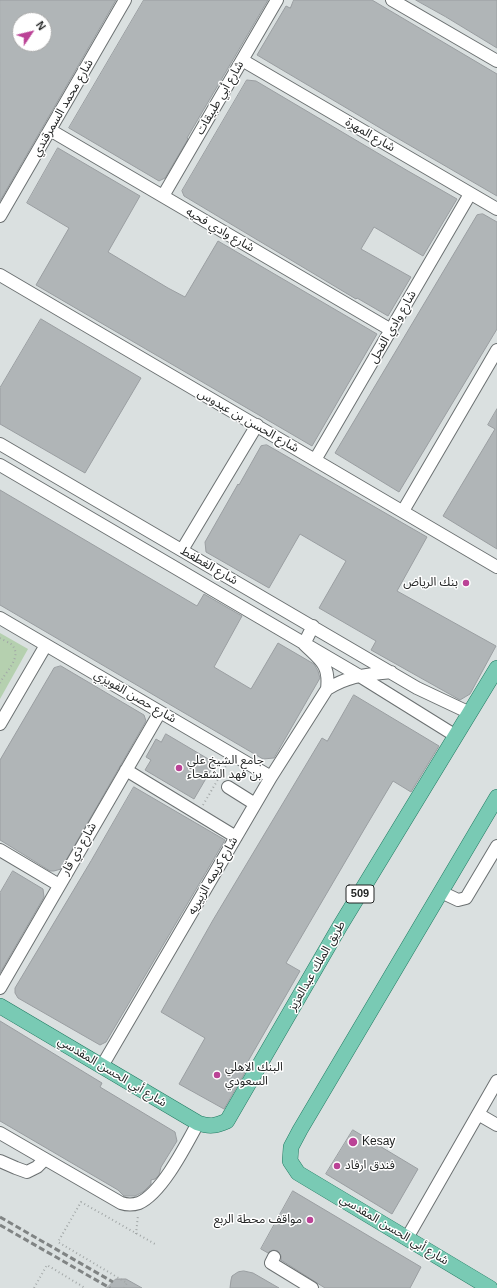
<!DOCTYPE html>
<meta charset="utf-8">
<style>
body{margin:0}
#map{position:relative;width:497px;height:1288px;overflow:hidden;background:#dae0e0;font-family:Helvetica,sans-serif}
canvas{display:block}
.north{position:absolute;left:12px;top:12px;width:40px;height:40px;box-sizing:border-box;background:#fff;border:1px solid #a7a8a8;border-radius:50%;rotate:55deg;font-size:11px;font-weight:700;line-height:16px;text-align:center;color:#232525}
.north::after{content:'';display:block;margin:auto;width:14px;height:18px;background:#bb4296;clip-path:polygon(50% 0,100% 100%,50% 72%,0 100%)}
</style>
<div id="map">
<canvas width="497" height="1288"></canvas>
<div class="north">N</div>
</div>
<script>
const ctx = document.querySelector('canvas').getContext('2d');
ctx.lineJoin = 'round';
function fill(path, color) {
  ctx.fillStyle = color;
  ctx.fill(path, 'evenodd');
}
function stroke(path, color, width, dash) {
  ctx.strokeStyle = color;
  ctx.lineWidth = width;
  ctx.lineCap = dash ? 'butt' : 'round';
  ctx.setLineDash(dash || []);
  ctx.stroke(path);
}
function label(font, color, halo, rows, align = 'center') {
  ctx.font = font + ' Helvetica,"Noto Sans Arabic",sans-serif';
  ctx.lineWidth = 3;
  ctx.setLineDash([]);
  ctx.textBaseline = 'middle';
  ctx.strokeStyle = halo;
  ctx.fillStyle = color;
  for (const [text, x, y, turn = 0] of rows) {
    ctx.save();
    ctx.translate(x, y);
    ctx.rotate((+turn || 0) * Math.PI / 180);
    ctx.textAlign = isNaN(turn) ? turn : align;
    if (halo) ctx.strokeText(text, 0, 0);
    ctx.fillText(text, 0, 0);
    ctx.restore();
  }
}
fill(new Path2D(`
 M0,633L28,649L0,699Z`), '#b5d0af');
const building = new Path2D(`
 M0,0H116L0,201ZM20,20H48L44,27V44H20Z
 M144,0H268L187,138L188,139L165,178L159,181L69,128Z
 M294,0H372L497,74V196L392,135L257,55L286,6L290,8Z
 M416,0H497V48L446,17Z
 M247,80L256,81L408,171L457,199L423,256L374,227L361,249L411,277L388,316L357,298L356,299L184,196L182,191Z
 M58,148L140,196L108,252L168,288L185,297L218,241L377,334L312,446L36,285L69,228L27,203Z
 M483,214L497,222V329L399,492L335,453L477,215Z
 M41,319L141,378L85,473L0,424V388Z
 M497,409V549L443,516L495,429L488,425Z
 M267,445L427,537L397,591L496,646L470,694L460,700L371,650L376,641L319,608L346,561L300,534L269,588L206,552L205,542L238,484L239,485L261,446Z
 M0,490L197,606L204,594L242,616L214,667L251,689L278,643L314,664L318,671L320,678L274,758L263,759L0,605Z
 M61,666L144,715L146,721L61,869L54,871H50L0,840V760L54,668Z
 M354,695L439,746L411,792L393,781L365,828L286,963L300,971L247,1063L250,1064L224,1109L179,1084L205,1038L161,1012L213,920L322,738L327,741Z
 M166,734L215,763L194,799L145,770L151,760L146,757L156,739L161,742Z
 M134,787L225,840L106,1042L100,1045L18,998L15,993V988L91,861Z
 M13,871L43,889L44,897L0,973V893Z
 M0,1021L102,1083L100,1087L175,1132L177,1141L161,1167L159,1175L155,1179L151,1180V1184L143,1192L135,1196H124L118,1190L0,1121Z
 M353,1130L418,1169L392,1214L326,1174Z
 M293,1191L421,1267L410,1288H325L281,1260V1256L278,1251L273,1250L268,1253L261,1249Z
 M244,1271L253,1273L279,1288H230L231,1280L232,1276L238,1272Z
 M116,1279H126L142,1288H107Z`);
fill(building, '#b0b5b7');
stroke(building, '#9a9ea1', 1);
const minor = new Path2D(`
 M392,0L497,61
 M242,60L497,209
 M50,130L391,330
 M163,196L277,0
 M0,216L125,0
 M0,275L497,567
 M0,444L417,688L470,713
 M315,460L470,194
 M0,465L358,675L456,736
 M403,511L497,350
 M182,550L257,425
 M0,618L271,777
 M313,626L304,644C320,660 330,664 327,689
 M0,724L46,645
 M126,770L236,837
 M228,787L255,804
 M0,850L59,885
 M441,892L458,900L466,898L497,846
 M0,988L160,712
 M102,1066L271,777L327,689C350,675 365,675 391,672
 M478,1114L497,1125
 M0,1133L121,1203C127,1205 133,1205 139,1203C162,1193 186,1145 198,1123
 M0,1161L16,1168L27,1172L37,1167L45,1159
 M407,1238L497,1081
 M274,1257L271,1263L312,1288`);
const major = new Path2D(`
 M0,1006L198,1123C210,1127 215,1126 227,1121L340,926L497,668
 M490,1288L298,1173L290,1161L291,1147L300,1130L497,797`);
stroke(minor, '#6c7172', 14);
stroke(major, '#207a61', 16);
stroke(new Path2D(`
 M0,638C3,640 8,642 11,644C24,656 5,672 0,683
 M203,805L227,764
 M136,1234L138,1215
 M34,1288L47,1265L85,1288
 M124,1288L127,1283L58,1242L81,1202L155,1244`), '#a2a7a7', 2, [1, 3]);
stroke(minor, '#fff', 12);
stroke(major, '#79cab4', 15);
stroke(new Path2D(`
 M0,1217L113,1282
 M0,1225L110,1288`), '#808484', 3, [6, 3]);
for (const [x, y, r, color] of [
 [466,583,4,"#bb4296"],
 [179,768,4,"#bb4296"],
 [217,1075,4,"#bb4296"],
 [353,1142,5,"#bb4296"],
 [337,1166,4,"#bb4296"],
 [310,1220,4,"#bb4296"]
]) {
  const dot = new Path2D();
  dot.arc(x, y, r, 0, 2 * Math.PI);
  ctx.fillStyle = color;
  ctx.fill(dot);
  stroke(dot, '#fff', 1.5);
}
for (const [x, y, w] of [
 [360,894,28]
]) {
  const box = new Path2D();
  box.roundRect(x - w / 2, y - 9, w, 18, 3);
  ctx.fillStyle = '#fff';
  ctx.fill(box);
  stroke(box, '#232525', 1);
}
label('bold 11px', '#232525', null, [
 ["509",360,894]
]);
label('12px', '#232525', '#fff', [
 ["شارع أبي طبيقات",220,98,-60],
 ["شارع محمد السمرقندي",63,108,-60],
 ["شارع المهرة",370,135,30],
 ["شارع وادي فحيه",220,230,30],
 ["شارع وادي الفحل",393,327,-60],
 ["شارع الحسن بن عبدوس",248,421,30],
 ["شارع الغطغط",209,566,30],
 ["شارع حصن الفويزي",135,697,30],
 ["شارع ذي قار",79,849,-60],
 ["شارع كريمه الزبيريه",213,876,-60],
 ["طريق الملك عبدالعزيز",317,966,-60],
 ["شارع أبي الحسن المقدسي",112,1072,31],
 ["شارع أبي الحسن المقدسي",394,1230,31]
]);
label('12px', '#232525', '#fff', [
 ["بنك الرياض",458,583,"right"],
 ["جامع الشيخ علي",187,761],
 ["بن فهد الشقحاء",187,775],
 ["البنك الاهلي",225,1068],
 ["السعودي",225,1082],
 ["Kesay",362,1142],
 ["فندق ارفاد",345,1166],
 ["مواقف محطة الربع",302,1220,"right"]
], 'left');
</script>
